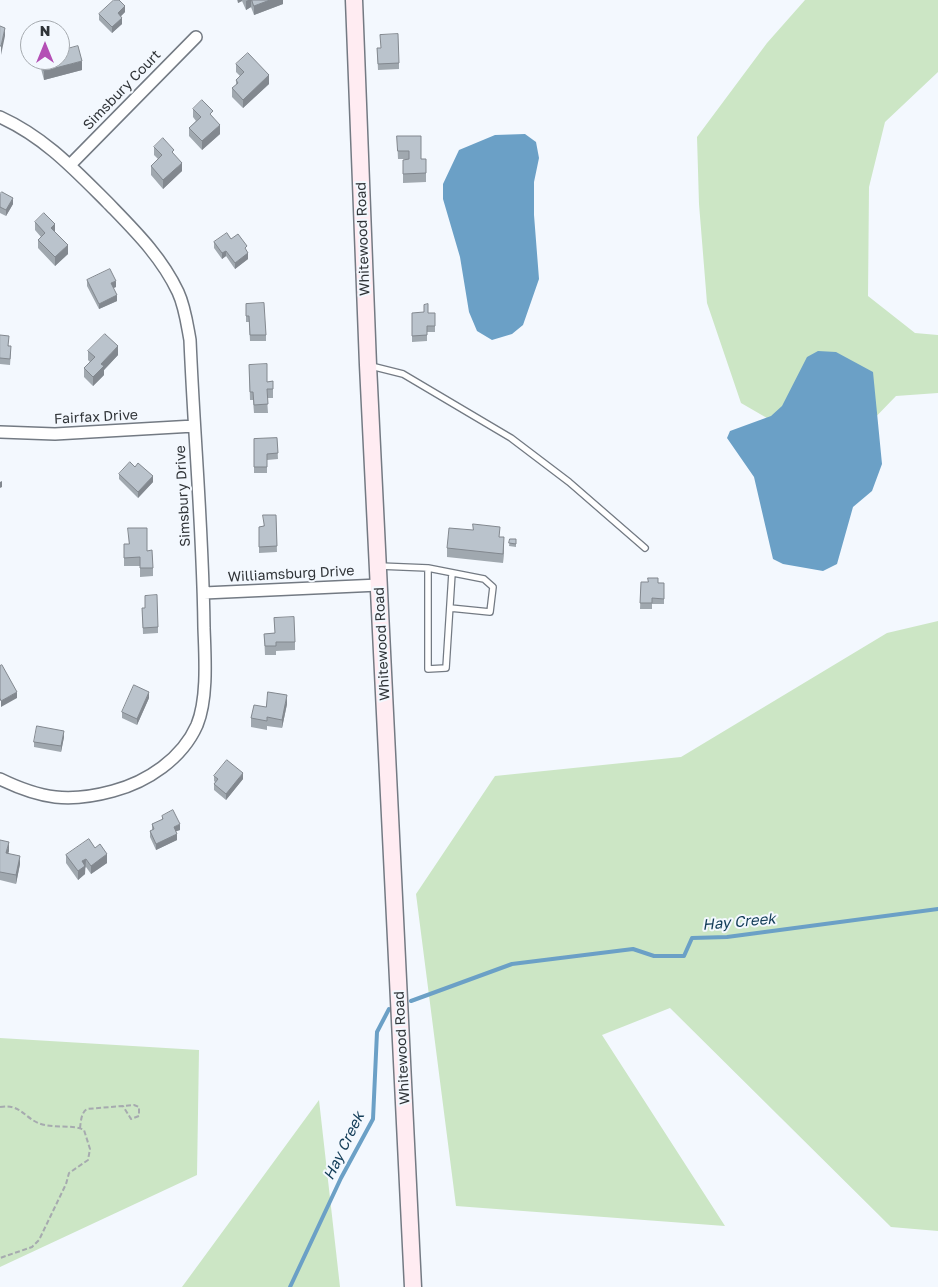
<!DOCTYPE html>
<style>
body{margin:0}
#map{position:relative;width:938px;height:1287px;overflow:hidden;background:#f3f8fe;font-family:"Golos Text",sans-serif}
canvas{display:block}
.north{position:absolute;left:20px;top:20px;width:50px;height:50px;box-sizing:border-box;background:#f3f8fe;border:1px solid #a5aaaf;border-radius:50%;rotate:0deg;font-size:14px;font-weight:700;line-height:20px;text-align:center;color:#303438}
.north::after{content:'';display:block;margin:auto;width:18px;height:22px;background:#b44fb5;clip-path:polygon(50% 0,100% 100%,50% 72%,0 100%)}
</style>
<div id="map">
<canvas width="938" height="1287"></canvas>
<div class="north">N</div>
</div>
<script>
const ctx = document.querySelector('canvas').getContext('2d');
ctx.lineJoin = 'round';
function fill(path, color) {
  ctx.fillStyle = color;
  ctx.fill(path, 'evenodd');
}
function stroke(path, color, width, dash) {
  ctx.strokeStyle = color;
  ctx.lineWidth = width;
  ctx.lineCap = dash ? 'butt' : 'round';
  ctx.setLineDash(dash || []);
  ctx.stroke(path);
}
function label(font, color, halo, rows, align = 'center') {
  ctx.font = font + ' "Golos Text",sans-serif';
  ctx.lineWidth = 4;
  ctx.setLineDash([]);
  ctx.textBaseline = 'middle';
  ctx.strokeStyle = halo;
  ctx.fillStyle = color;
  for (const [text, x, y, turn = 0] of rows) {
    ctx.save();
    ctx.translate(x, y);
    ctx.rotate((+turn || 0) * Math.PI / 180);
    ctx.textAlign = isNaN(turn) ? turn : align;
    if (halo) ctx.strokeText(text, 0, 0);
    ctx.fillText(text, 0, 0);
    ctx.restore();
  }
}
fill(new Path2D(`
 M805,0H938V72L885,122L869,187L868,296L915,333L938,335V393L896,396L836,458L741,403L707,303L699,204L697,137L767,43Z
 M938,621V1231L891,1227L670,1008L602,1035L725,1226L456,1206L416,894L495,776L681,757L887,633Z
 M0,1038L199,1050L197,1175L0,1267Z
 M319,1100L340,1287H182Z`), '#cce6c5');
fill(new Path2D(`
 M525,134L536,142L539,158L534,182V215L539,279L523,325L512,334L492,340L477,331L469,312L460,257L443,199V184L459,150L495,135Z
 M818,351L836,352L873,372L882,464L872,491L853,507L837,564L823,571L783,564L773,559L754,477L727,438L730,431L771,416L782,406L807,357Z`), '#6ba0c6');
stroke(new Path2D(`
 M411,1001L512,964L633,949L654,956H684L692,938L727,937L938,909
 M290,1287L341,1178L373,1119L377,1032L389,1009`), '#6ba0c6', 4);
const lane = new Path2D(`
 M371,366L403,374L511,438L569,482L645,548
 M379,566L428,568L484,579L493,587L490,612L450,608
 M428,568V669L446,668L452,573`);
const street = new Path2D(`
 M0,117C44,137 73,168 107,202C134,230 161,256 178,292C185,307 187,324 190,340C194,436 203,532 204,628C205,656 208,698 197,725C182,759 147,782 113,791C69,803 41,799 0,779
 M70,165L196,37
 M0,432L55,434L194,426
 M204,593L379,585`);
const secondary = new Path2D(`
 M354,0L368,365L413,1287`);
stroke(lane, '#737a83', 8);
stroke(street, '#737a83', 14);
stroke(secondary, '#737a83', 19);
stroke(new Path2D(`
 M0,1107C20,1104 23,1116 38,1123C52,1129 73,1124 84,1130L90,1149L88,1160L69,1173L66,1184L39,1240L32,1247L0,1258
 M80,1128C81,1121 81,1113 87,1109L134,1105L139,1107V1116L131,1119L123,1106`), '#a6aaaf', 2, [5, 2.5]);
stroke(lane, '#fff', 5.5);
stroke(street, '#fff', 11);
stroke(secondary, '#ffecf2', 16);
fill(new Path2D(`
 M237,0H283V4L254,15L251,7L246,10L242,1L238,3Z
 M125,12L121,16L122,24L112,33L99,20V14Z
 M377,48L399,63V69L378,70Z
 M40,60H60L82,70L44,80L40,65Z
 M236,64L269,84L243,108L232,97V88L236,85V80L240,76L236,72Z
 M193,109L213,117L220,134L202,150L189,136V128L196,121L193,117Z
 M397,136L421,159L426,173V182L403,183V160L409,159H398Z
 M154,147L182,171L163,189L151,175V166L158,159L154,155Z
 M0,194L13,204L6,216L0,213Z
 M35,222L55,232L68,254L55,266L38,248V240L41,237L35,230Z
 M231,239L247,252L248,259L235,269L226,256L222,259L214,248V242Z
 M87,280L116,287L113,288L117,301L99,309L87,286Z
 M246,304L266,335V341H250L249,322H246Z
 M412,313H435V332H427V341L412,342Z
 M0,335L9,346L11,352L10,365L0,364Z
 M88,351L118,355L104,370V375L93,386L84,377V368L90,362L88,360Z
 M249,365L267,382L273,381V398H267L268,413H254L253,400H250Z
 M277,438L278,459L267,460V473H254V439Z
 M119,474L153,482L138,498L119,479Z
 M276,515L277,552L259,553V527L263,526Z
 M500,537L504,546L503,563L447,557V548Z
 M510,539H516V547L509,546Z
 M124,544L147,551L153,568V576L140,577V566H124Z
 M641,582L664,583V604H652V609H640Z
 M142,608L158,627V633L143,634Z
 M274,618L295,642V650L276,651V655H265L264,634L275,633Z
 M149,698L137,725L122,718V712Z
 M287,704L282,728L267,726V730L251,727V718L266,707Z
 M64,737L61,752L34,747V742Z
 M214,776L243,779L226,800L214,790V784L215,782L214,781Z
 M162,816L180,830L176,831L177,840L156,850L150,837V831L152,830V824L162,820Z
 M0,840L9,851L8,853L20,864L16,884L0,880Z
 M95,848L107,863L91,874L86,867L85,868V874L78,880L66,863V855Z`), '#a0a8af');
fill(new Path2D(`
 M238,0H242V1L238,3Z
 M248,0H251V7L246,10V1Z
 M270,0H283V4L254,15V6Z
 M125,6V12L118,19V13Z
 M122,18V24L112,33V27Z
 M5,28V36L1,55V46Z
 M82,61V70L44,80V71Z
 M269,75V84L243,108V100Z
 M220,125V134L202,150V141Z
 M182,163V171L163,189V180Z
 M13,198V204L6,216V210Z
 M55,224V233L51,228Z
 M68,245V254L55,266V257Z
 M226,251V256L222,259V253Z
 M248,253V259L235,269V263Z
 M116,281V287L111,289V283Z
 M117,295V301L99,309V304Z
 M118,346V355L104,370V375L93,386V377L101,364Z
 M153,476V482L138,498V492Z
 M2,481V487L0,488V482Z
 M504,537V546L503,563V554Z
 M17,692V698L1,707V701Z
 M149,692V698L137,725V719Z
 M287,695V704L282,728V720Z
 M64,731V737L61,752V746Z
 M243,773V779L226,800V794Z
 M180,824V830L174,832V827Z
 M177,834V840L156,850V844Z
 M9,842V851L6,861V853Z
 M107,854V863L91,874V866Z
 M20,856V864L16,884V875Z
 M86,859L85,874L78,880V871L82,861Z`), '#82888f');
const building = new Path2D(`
 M114,0H119L125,6L118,13L122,18L112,27L99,14Z
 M252,0H270L254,6Z
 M0,26L5,28L1,46H0Z
 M398,34L399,63L378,64L377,48H381L380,35Z
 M78,46L82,61L44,71L41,60H60V51Z
 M248,53L269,75L243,100L232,88L238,83L236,80L244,72L236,64Z
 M202,100L213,111L210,114L220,125L202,141L189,128L201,117L193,109Z
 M397,136H421V159H426V173L403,174V160L409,159V151H398Z
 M163,138L174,150L172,152L182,163L163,180L151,166L162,155L154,147Z
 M2,192L13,198L6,210L0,207V194Z
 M44,213L55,224L51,228L68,245L55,257L38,240L45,233L35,222Z
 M227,233L231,239L238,234L247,246L245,248L248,253L235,263L226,251L222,253L214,242Z
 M110,269L116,281L111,283L117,295L99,304L87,280Z
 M264,303L266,335H250L249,316H246V304Z
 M428,304V313H435V326H427V335L412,336V313L424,312V305Z
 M105,334L118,346L101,364L104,366L93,377L84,368L95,357L88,351Z
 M0,335L9,336L8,346H11L10,359L0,358Z
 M267,364V382L273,381V389H267L268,404L254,405L253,392H250L249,365Z
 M277,438L278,453L267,454V467H254V439Z
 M130,462L135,467L138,463L153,476L138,492L119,474Z
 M263,515H276L277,546L259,547V527L264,526Z
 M473,524L500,527L499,537H504L503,554L447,548L449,528L473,530Z
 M128,528H147V551L152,550L153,568H140V557L124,558V544H129Z
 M510,539H516V544L509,543Z
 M648,578H658V583H664V599L652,598V603H640L641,582H648Z
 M157,595L158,627L143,628L142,608H145V596Z
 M294,617L295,642H276V646H265L264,634L275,633L274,618Z
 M2,665L17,692L1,701L0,698V666Z
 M134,685L149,692L137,719L122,712Z
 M268,692L287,695L282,720L267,717V721L251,718L254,705L266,707Z
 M37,726L64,731L61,746L34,742Z
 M227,760L243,773L226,794L214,784L218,779L214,776Z
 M173,810L180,824L174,827L177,834L156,844L150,831L154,829L152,824L163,819L162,816Z
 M89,839L95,848L100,844L107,854L91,866L86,859L82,861L85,866L78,871L66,855Z
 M0,840L9,842L6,853L20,856L16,875L0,872Z`);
fill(building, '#bac3cc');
stroke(building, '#82888f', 1);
label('14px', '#303438', '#f3f8fe', [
 ["Simsbury Court",122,90,-46],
 ["Whitewood Road",363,239,-92],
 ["Fairfax Drive",96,417,-3],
 ["Simsbury Drive",183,496,-93],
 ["Williamsburg Drive",291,574,-3],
 ["Whitewood Road",382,644,-93],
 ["Whitewood Road",402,1048,-93]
]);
label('italic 15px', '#133d58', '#f3f8fe', [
 ["Hay Creek",739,922,-5],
 ["Hay Creek",344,1146,-64]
]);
</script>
